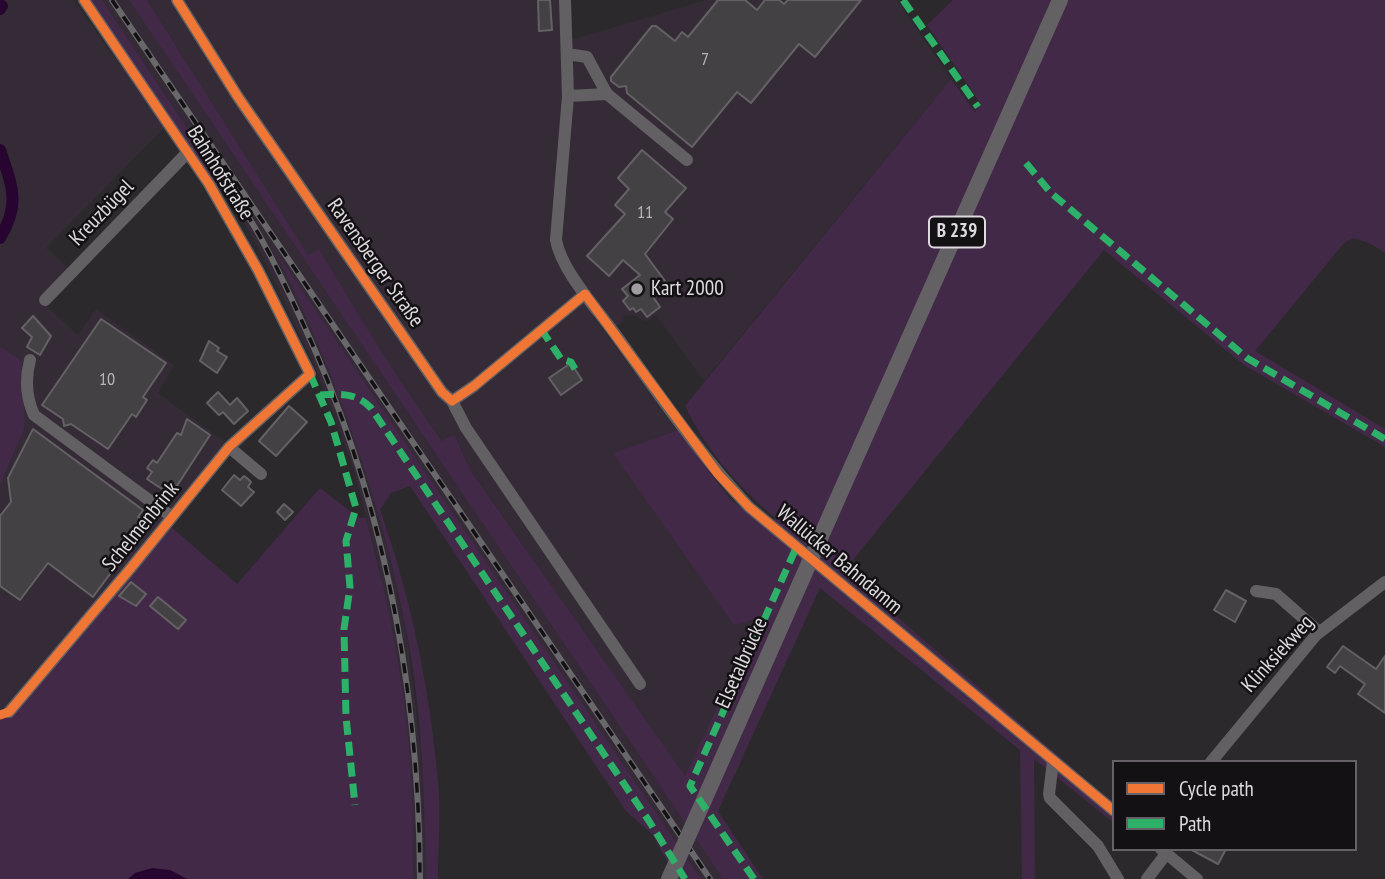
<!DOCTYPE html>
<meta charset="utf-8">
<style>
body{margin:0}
#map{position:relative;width:1385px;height:879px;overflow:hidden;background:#2c292d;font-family:"PT Sans Narrow",sans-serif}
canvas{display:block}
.legend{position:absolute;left:1112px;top:760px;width:245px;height:91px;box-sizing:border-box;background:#141114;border:2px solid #656166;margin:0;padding:9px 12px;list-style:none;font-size:21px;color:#dfdae0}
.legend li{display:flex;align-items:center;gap:14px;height:35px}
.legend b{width:35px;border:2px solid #656166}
</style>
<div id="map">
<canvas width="1385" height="879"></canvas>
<ul class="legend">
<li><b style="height:9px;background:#f07635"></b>Cycle path</li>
<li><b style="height:9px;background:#2db169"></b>Path</li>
</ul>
</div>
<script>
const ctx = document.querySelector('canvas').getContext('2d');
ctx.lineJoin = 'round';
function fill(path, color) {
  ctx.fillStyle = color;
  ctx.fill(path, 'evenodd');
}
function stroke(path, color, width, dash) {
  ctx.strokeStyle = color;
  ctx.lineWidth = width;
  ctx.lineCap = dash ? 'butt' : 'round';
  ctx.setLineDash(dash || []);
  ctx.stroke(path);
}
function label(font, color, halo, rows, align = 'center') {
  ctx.font = font + ' "PT Sans Narrow",sans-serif';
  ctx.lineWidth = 5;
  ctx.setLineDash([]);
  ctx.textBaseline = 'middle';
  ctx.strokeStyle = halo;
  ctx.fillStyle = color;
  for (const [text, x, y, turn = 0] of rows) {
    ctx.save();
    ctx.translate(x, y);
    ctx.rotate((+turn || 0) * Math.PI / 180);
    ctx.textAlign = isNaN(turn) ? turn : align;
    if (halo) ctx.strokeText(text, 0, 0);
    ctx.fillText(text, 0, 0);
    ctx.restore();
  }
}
fill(new Path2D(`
 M0,0H73L165,127L46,248L69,269L41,301L78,335L96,309L174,365L158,393L226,443L173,505L170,526L17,708L0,712V485L25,427L22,361L0,346Z
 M102,0H129L723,879H701L278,256L306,313L342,403L365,465L391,564L408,642L421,755L426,879H413L410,756L403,698L378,562L353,467L314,364L258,247L213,167Z
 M147,0H559L561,43L706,0H897L951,79L704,381L656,315L646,322L636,316L624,315L623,322L614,328L594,303V318L678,430L614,453L760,617L685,777L471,470L454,434L443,441L410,397L373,339L319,249L308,255Z`), '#352b37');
fill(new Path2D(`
 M91,0H102L213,167L219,191Z
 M129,0H147L308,255L319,249C358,314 397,379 442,441L454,434L471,471L685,776L759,618L734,625L613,453L678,430L730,499L770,531L775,518C738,486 706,450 685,406L951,79L975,112L980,103L927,25L953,0H1385V253L1369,243L1353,238L1344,243L1255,351L1385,429V447L1244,365L1104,250L844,571L1114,804V823L1034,759L1035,879H1022L1020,750L820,588L718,811L763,879H723Z
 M274,249L701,879H677L652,834L626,811L410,486L391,493L380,510C411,597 430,690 438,782C441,814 438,847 438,879H426C424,800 423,719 408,640C382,502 337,375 274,249Z
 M0,346L22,361L25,427L0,485Z
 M320,488L359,518H366C387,595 403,675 410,755C413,796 413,838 413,879H187L170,870L135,873L128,879H0V712L18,708L170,526L237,584Z`), '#422948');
fill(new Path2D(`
 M152,868L170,870L187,879H128L135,873Z`), '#270530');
stroke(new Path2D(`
 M0,9L2,6
 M0,150C12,186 21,203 0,238`), '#270530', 12);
const building = new Path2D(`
 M538,0H550L552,30L539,31Z
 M718,0H745L757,10L765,0H779L784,4L788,0H861L815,57L799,44L751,103L737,92L692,147L627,93L626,86L619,87L611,81V77L652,26H656L675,41L682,32L688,37Z
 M642,150L686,188L665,212L673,219L645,254L668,285L653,297L660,307L647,317L641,309L636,312L633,308L630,310L623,301L628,296L622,289L640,275L623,260L609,276L587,256L625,214L615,205L629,189L618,178Z
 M33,316L51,336L40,355L27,347L32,337L22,328Z
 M101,319L166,363L143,397L147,400L136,417L132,414L108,449L71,424L64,426L63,419L42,405Z
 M209,341L219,348L217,351L227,357L217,373L200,361Z
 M571,363L582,380L561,395L549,378Z
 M218,392L230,405L237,398L248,411L234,424L223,412L219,415L207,403Z
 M289,406L307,422L276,456L259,441Z
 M187,419L210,435L171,495L147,479L152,472L147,468L153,460L157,463L177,433L181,435Z
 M33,429L143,510L138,517L141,519L115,554L121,559L93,597L48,563L20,600L0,586V516L11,502L8,478Z
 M234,475L240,480L244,476L248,479L251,482L248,487L254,492L241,506L222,490Z
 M284,504L293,512L285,520L277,512Z
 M131,582L146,594L136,606L119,596Z
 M1226,590L1246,601L1235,622L1214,610Z
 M158,597L186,620L178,629L150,606Z
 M1343,646L1376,669L1385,656V713L1358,694L1365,684L1340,666L1335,673L1327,667Z
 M1190,849H1226L1218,864Z`);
fill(building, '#434144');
stroke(building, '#646165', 2);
stroke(new Path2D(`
 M177,0L238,97L442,392L452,401L474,386L585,294
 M565,0L568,96L556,240C562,272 596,307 615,334C658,393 699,454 749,507L1114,811
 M567,54L587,57L607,94
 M568,96L607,94L687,160
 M45,300L188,152
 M30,360C25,379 26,397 34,415L172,517
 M452,401L466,428L640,684
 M229,447L261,474
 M1256,591L1276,594L1319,632
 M9,712L130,569L229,447L310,374L258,270L209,184L84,0
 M1053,761L1049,794L1050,798L1098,846L1118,879
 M1211,762L1316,635L1385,582
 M1161,849L1197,879
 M1147,879L1166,854`), '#626063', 12);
stroke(new Path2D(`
 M853,464L1060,0`), '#636164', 16);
const rail = new Path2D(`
 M112,0L710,879
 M246,213C267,246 284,282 300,317C383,494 419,685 420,879`);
stroke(rail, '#686769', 6);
stroke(rail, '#141114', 3.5, [10]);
stroke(new Path2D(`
 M669,879L853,464`), '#636164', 16);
stroke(new Path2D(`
 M903,0L978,107
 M1026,163L1051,193L1247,358L1385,439
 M541,329L561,359L571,362L575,369
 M310,374L331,422L356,508L346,541L350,587L344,629L346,717L355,805
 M320,395C340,394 356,392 371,408L649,821L685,879
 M754,879L690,786L796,548`), '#2db169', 7, [14, 7]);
stroke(new Path2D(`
 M177,0L238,97L442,392L452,401L474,386L585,294L718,474L749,507L1114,811
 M0,715L9,712L130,569L229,447L310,374L258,270L209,184L84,0`), '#f07635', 9);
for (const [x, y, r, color] of [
 [637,289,7,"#a09ca1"]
]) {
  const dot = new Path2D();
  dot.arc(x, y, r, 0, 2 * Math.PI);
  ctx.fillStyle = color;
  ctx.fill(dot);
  stroke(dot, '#141114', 2.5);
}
label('18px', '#b8b4b9', null, [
 ["7",705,60],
 ["11",645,213],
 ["10",107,380]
]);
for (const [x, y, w] of [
 [957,232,56]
]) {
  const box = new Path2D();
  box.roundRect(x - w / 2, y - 15.5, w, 31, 5);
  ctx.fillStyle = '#141114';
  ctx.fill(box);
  stroke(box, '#dfdae0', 2);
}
label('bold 19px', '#dfdae0', null, [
 ["B 239",957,232]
]);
label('21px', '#dfdae0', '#141114', [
 ["Bahnhofstraße",220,173,58],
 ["Kreuzbügel",102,213,-46],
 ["Ravensberger Straße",375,263,55],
 ["Schelmenbrink",141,527,-51],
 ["Wallücker Bahndamm",839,560,40],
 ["Klinksiekweg",1278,654,-48],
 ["Elsetalbrücke",742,663,-66]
]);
label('21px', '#dfdae0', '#141114', [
 ["Kart 2000",651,289]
], 'left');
</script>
